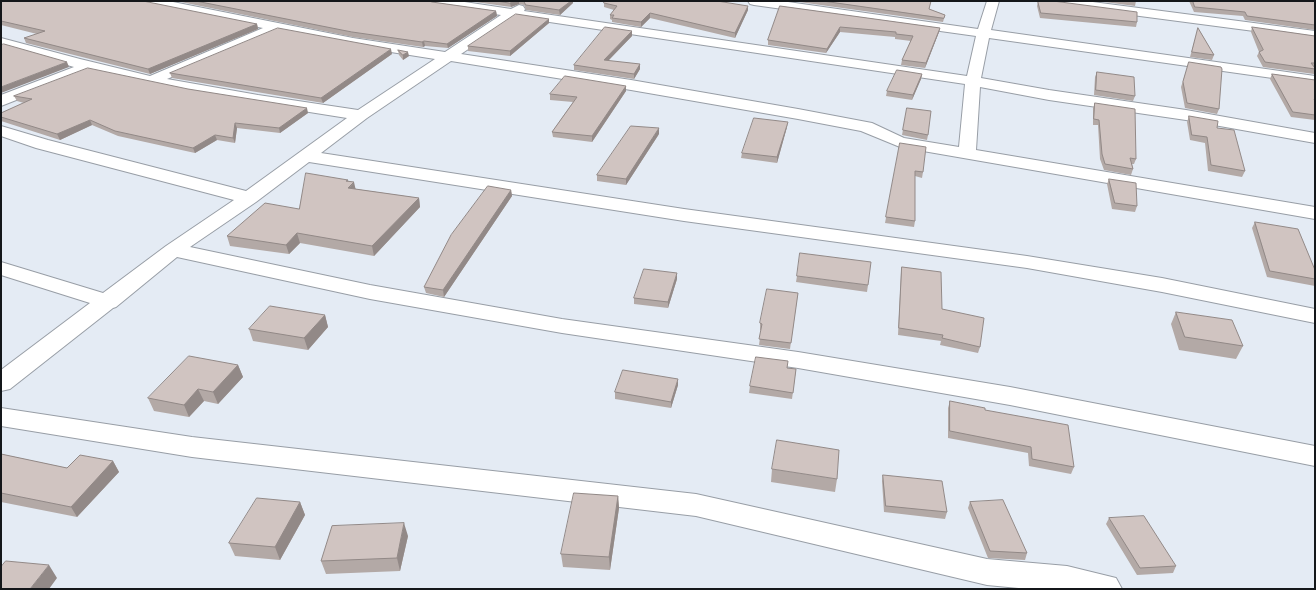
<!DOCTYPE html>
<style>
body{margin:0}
#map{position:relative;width:1316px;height:590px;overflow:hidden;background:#e4ebf4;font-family:"Roboto Serif",serif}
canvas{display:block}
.frame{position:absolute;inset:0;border:2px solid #14171a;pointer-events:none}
</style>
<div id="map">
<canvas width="1316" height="590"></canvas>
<div class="frame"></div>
</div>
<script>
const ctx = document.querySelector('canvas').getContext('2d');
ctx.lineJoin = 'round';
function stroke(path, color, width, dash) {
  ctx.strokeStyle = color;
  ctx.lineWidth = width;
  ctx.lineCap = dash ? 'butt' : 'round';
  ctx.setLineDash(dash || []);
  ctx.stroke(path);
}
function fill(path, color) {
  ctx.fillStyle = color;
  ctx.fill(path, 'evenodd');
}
const street = new Path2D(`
 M143,1H168L353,38L445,52L501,15L433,5L429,4L427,1H458L511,9L519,5L523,6L525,9L524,11L967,76L976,36L754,5L750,4L748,1H781L978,29L987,1H999L991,30L1315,76V84L989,38L981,78L1049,90L1186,110L1315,133V143L1186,120L1049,100L980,87L976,150L1315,207V219L900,147L861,131L798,119L631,90L451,61L367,118L321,153L684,209L1027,256L1162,278L1315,309V323L1162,292L1027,268L684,221L309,162L256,202L190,247L370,285L562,319L798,352L1010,387L1315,446V466L1010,405L798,368L562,333L370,299L177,257L116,307L113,308L10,389L1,391V370L90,303L1,275V262L103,293L166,246L234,200L36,148L1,136V126L48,140L246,191L347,118L190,93L90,71L1,106V95L74,67L1,46V38L80,59L150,76L263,28L149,5L145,4ZM516,17L965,84L959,147L904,138L872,123L798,109L631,80L461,54ZM279,31L353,46L435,59L358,110L258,95L167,79Z
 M1050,1H1085L1315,31V39L1056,5L1052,4Z
 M1,408L192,437L696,494L987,559L1067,566L1116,578L1122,589H1029L987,585L696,516L192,457L1,426Z`);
stroke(street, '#989ea6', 2);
fill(street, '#fff');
fill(new Path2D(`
 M1,1L257,24L258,29L150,74L26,43L24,38L37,34L1,25Z
 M176,1H429L432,2L496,11L497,16L448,48L425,46L423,47L353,37Z
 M468,1H573V3L560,15L526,10L524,5L519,4L511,7Z
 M792,1H931L929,9L945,15L943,22Z
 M1038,1H1053L1137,22L1136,27L1040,18L1037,6Z
 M1097,1H1136L1135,6Z
 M1189,1H1315V30L1245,20L1243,16L1194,12Z
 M604,3L748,6V10L735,38L650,18L641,27L612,22V20L610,19V15L614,10L604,7Z
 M780,6L940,28L939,32L925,68L901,65L902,60L911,41L895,39V37L840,32L826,53L768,45V40Z
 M549,19V23L510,56L468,51V46Z
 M1252,27L1315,36V73L1314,74L1263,67L1257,56L1259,52L1251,32Z
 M1198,28L1214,55L1212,60L1190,57Z
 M632,31V36L608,61L640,64V69L634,79L574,70V65Z
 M398,50L409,56L403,60L399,55Z
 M392,54L323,103L172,78L170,73Z
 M1189,62L1219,109L1217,114L1185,108L1181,87Z
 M1097,72L1135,96L1133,101L1094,95L1095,77Z
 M922,74L921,79L912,100L886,96L887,91Z
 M1272,74L1315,80V120L1291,117L1270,79Z
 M626,86V91L592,142L553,137L552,132L573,102L550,100V94Z
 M188,89L308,113L280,133L237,128L235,143L217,140L195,153L118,136L92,125L60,140L1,121V113L24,103L17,101L14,96Z
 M1095,103L1136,159L1134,164H1132L1133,169L1131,175L1104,170L1100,159L1098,125H1093V108Z
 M907,108L928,135L927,140L902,135Z
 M1189,116L1217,128L1245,171L1242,177L1208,171L1205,143L1190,140L1187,122Z
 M787,127L777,163L741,158L742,153Z
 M659,134L626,185L597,181V175Z
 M900,143L923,172L922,178L915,176V221L914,227L885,223Z
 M1109,179L1137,206L1135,212L1112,209L1107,184Z
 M348,182L356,189L419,198L420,207L374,256L300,243L289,254L230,246L227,236L299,209Z
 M511,190L512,196L444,297L426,293L424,287Z
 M1255,222L1315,270V286L1267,277L1252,228Z
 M902,267L942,309L980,347L978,353L940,345L941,341L898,335L901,273Z
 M797,276L868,285L867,292L796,282Z
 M677,279L668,308L634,304V298Z
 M798,293L790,349L759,345L761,330H760V323Z
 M1176,312L1243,346L1236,359L1179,350L1171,324Z
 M325,315L328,327L308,350L253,341L249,329Z
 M238,365L243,377L218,404L204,401L189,417L154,411L148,398Z
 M787,368L796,369L792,399L749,393L750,386Z
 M678,385L671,408L615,399V392Z
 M950,401L1074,467L1071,474L1029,466L1028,453L948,438V408Z
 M1,454L67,468L113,461L119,472L77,517L1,502Z
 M772,469L837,479L835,492L771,482Z
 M883,475L947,512L945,519L884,512L882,481Z
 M618,496L619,508L610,570L563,567L561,554Z
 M300,502L305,515L280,560L235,556L229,543Z
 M970,502L1027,553L1025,560L988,558L968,508Z
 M1109,518L1176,566L1173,573L1137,575L1106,524Z
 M408,536L400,571L326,574L321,561Z`), '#b3a9a6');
fill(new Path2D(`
 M515,1H519V4L511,7L510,3Z
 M571,1H573V3L560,15L559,10Z
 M748,6V10L735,38V33Z
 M496,11L497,16L448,48L447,44Z
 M650,13V18L641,27V22Z
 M549,19V23L510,56V51Z
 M257,24L258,29L150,74L148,69Z
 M840,27V32L826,53L827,49Z
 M940,28L939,32L925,68L926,63Z
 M632,31V36L604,65V60Z
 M424,41L425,46L423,47L422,42Z
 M391,49L392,54L323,103L321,98Z
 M408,52L409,56L403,60V55Z
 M67,62L69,67L1,93V87Z
 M640,64V69L634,79V74Z
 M922,74L921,79L912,100L913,95Z
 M626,86V91L592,142V136Z
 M307,108L308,113L280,133L279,128Z
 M90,120L92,125L60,140L57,134Z
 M788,122L787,127L777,163V157Z
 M235,123L237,128L235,143L233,138Z
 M659,128V134L626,185V179Z
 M215,135L217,140L195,153L193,148Z
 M348,180L350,187L354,182L356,191L350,197L346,181Z
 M511,190L512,196L444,297L443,290Z
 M419,198L420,207L374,256L372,246Z
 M297,233L300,243L289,254L286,245Z
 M677,273V279L668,308V302Z
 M325,315L328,327L308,350L304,338Z
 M238,365L243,377L218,404L213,392Z
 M678,379V385L671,408V402Z
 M198,389L204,401L189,417L184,405Z
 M113,461L119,472L77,517L71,507Z
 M618,496L619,508L610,570L609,557Z
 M300,502L305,515L280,560L275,547Z
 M404,523L408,536L400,571L397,558Z
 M49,565L57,578L49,589H30Z`), '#928987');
const building = new Path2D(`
 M1,1H143L257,24L148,69L24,38L45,31L1,21Z
 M196,1H429L432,2L496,11L447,44L424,41L422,42L352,32Z
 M497,1H515L510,3Z
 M524,1H571L559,10L526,5Z
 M604,1H717L748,6L735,33L650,13L641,22L612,18L614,15H610L617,6L604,3Z
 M823,1H931L929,9L945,15L944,18Z
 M1038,1H1053L1137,12V22L1041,13Z
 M1193,1H1315V25L1247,16L1245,12L1195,7Z
 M780,6L940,28L926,63L902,60L913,36L896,34V32L840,27L827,49L768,40Z
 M516,14L549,19L510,51L468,46Z
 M605,27L632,31L604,60L640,64L634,74L574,65Z
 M1252,27L1315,36V63H1311L1315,68V69L1265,62L1259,52L1263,50Z
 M278,28L391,49L321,98L170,73Z
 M1198,28L1214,55L1192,52Z
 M4,44L67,62L1,87V45Z
 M398,50L408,52L403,55Z
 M1189,62L1221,67L1222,69L1219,109L1187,103L1183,82Z
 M88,68L188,89L307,108L279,128L235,123L233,138L215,135L193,148L115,131L90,120L57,134L1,117V113L32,99L14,96Z
 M897,70L922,74L913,95L887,91Z
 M1097,72L1134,77L1135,96L1096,90Z
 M1272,74L1315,80V99H1314L1315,101V115L1293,112Z
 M565,76L626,86L592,136L552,132L577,97L550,94Z
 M1095,103L1135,109L1136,159L1130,158L1133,169L1105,164L1102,154L1099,120L1094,119Z
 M907,108L931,111L928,135L903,130Z
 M1189,116L1218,121L1217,128L1234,130L1245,171L1211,165L1207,137L1192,135Z
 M754,118L788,122L777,157L742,153Z
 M631,126L659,128L626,179L597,175Z
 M900,143L926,147L923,172L915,171V221L886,217Z
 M306,173L348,180L346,181L354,182L348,188L419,198L372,246L297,233L286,245L227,236L265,203L299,209Z
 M1109,179L1136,183L1137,206L1115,203Z
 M488,186L511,190L443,290L424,287L451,235Z
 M1255,222L1298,229L1315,270V279L1270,271Z
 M800,253L871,262L868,285L797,276Z
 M902,267L941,272L942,309L984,318L980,347L942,338L943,335L899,328Z
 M644,269L677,273L668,302L634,298Z
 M767,289L798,293L791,343L759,339L762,324L760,323Z
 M270,306L325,315L304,338L249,329Z
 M1176,312L1232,320L1243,346L1185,337Z
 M189,356L238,365L213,392L198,389L184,405L148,398Z
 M756,357L788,361L787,368L796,369L793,393L750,386Z
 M623,370L678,379L671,402L615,392Z
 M950,401L985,408V410L1068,425L1074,467L1032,459L1031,447L950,431Z
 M777,440L839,450L837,479L772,469Z
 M1,454L67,468L80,455L113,461L71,507L1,493Z
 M883,475L942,481L947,512L886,506Z
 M574,493L618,496L609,557L561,554Z
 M257,498L300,502L275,547L229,543Z
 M1003,500L1027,553L990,551L970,502Z
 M1144,516L1176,566L1140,568L1109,518Z
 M404,523L397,558L321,561L332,526Z
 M6,561L49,565L30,589H1V567Z`);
fill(building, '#d0c4c1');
stroke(building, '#928987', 1);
</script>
